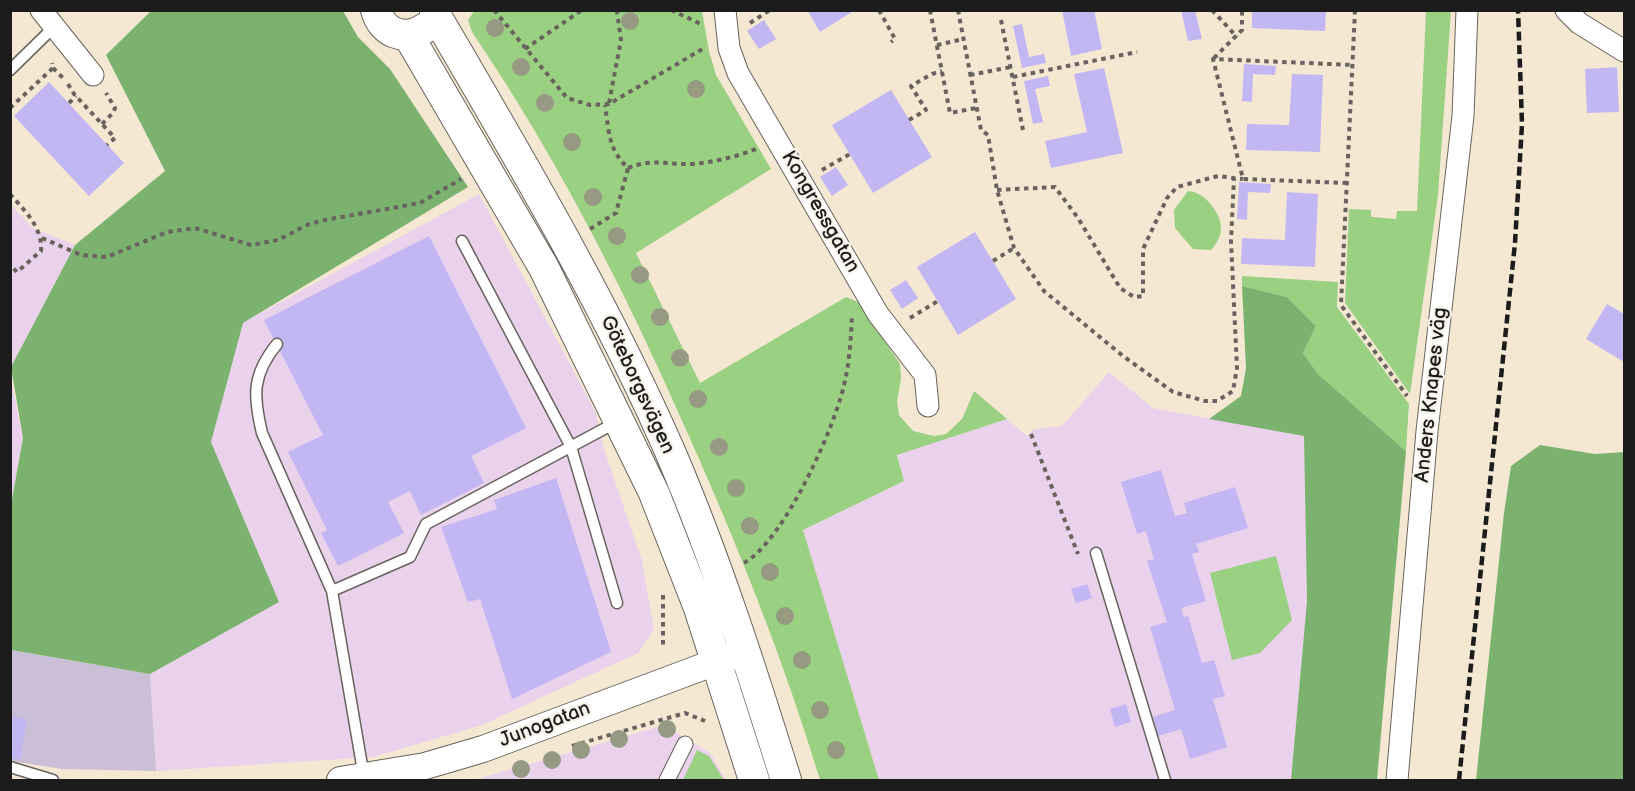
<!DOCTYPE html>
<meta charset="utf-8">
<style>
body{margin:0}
#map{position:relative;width:1635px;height:791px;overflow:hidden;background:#f5e8d3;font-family:"Balsamiq Sans",sans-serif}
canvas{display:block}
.frame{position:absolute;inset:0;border:12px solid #1c1c1c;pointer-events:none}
</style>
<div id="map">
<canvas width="1635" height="791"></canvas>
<div class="frame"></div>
</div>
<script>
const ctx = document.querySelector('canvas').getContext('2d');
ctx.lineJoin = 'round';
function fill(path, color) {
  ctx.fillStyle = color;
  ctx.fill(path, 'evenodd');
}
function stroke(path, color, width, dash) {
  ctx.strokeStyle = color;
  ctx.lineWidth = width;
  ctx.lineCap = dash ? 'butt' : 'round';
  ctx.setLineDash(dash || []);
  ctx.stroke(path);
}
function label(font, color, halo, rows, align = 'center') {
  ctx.font = font + ' "Balsamiq Sans",sans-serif';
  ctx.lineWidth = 4.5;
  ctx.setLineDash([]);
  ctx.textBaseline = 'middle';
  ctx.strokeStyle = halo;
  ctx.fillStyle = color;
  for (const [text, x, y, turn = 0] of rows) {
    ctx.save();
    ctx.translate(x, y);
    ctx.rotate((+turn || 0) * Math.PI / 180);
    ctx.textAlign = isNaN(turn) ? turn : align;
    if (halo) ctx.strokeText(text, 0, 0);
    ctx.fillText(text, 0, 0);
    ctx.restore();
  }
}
fill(new Path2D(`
 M479,194L596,413L605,452L642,561L654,629L638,653L482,725L373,757L156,771L150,674L279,602L211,442L242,323Z
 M11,205L33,228L75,245L11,367Z
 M1109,372L1153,408L1304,436L1307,601L1291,780H879L803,530L904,481L897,455L1007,419L1027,436L1034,429L1062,426Z
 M11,379L23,438L11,505Z
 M664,725L710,753L726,780H474Z`), '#ead1ec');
fill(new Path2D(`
 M10,650L150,674L156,771L62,769L11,761Z`), '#cabfd6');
fill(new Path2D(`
 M475,10L702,11L709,51L716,75L771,169L636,253L700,383L846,297L858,302L900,364L901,379L897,401L899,415L913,431L934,436L946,434L962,419L974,391L1007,419L897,455L904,481L803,530L879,780H820C784,661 739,548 688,434C626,293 558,159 472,32L468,20Z
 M1426,11H1451L1438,195L1410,394L1345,303L1349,209L1371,210V217L1396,219L1397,211H1417Z
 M1188,191C1204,191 1221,213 1221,228C1221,237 1216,244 1211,250L1193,249L1175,228L1174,210Z
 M1242,276L1338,282L1337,307L1409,404L1406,451L1318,374L1303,353L1316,326L1287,297L1242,286Z
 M1276,556L1292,620L1260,653L1232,660L1210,573Z
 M697,750L709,756L724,780H683Z`), '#9ad082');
fill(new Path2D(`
 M151,11H343L358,37L390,69L468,187L243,323L211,442L279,602L150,674L11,650V505L23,438L11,367L75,245L165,171L106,55Z
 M1242,286L1287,297L1316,326L1303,353L1318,374L1406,451L1377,780H1291L1307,601L1304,436L1209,419L1241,396L1246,368Z
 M1540,445L1595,454L1624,452V780H1476L1504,513L1511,466Z`), '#7bb270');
fill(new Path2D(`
 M807,10H855L820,32Z
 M1062,10H1094L1102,49L1071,56Z
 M1181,10H1195L1202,39L1188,41Z
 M1252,10H1326L1325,31L1252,28Z
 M764,20L776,39L759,49L747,31Z
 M1022,24L1029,57L1044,54L1046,63L1022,68L1013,26Z
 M1244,64L1276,66L1275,75L1253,74L1252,102L1242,101Z
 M1617,67L1619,112L1587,113L1585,69Z
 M1104,68L1123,153L1051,168L1045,141L1087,132L1074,74Z
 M1292,74L1323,75L1320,152L1246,150L1247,124L1289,125Z
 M1048,76L1050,86L1035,89L1043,122L1033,124L1024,81Z
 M49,82L124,163L89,196L14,116Z
 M891,90L932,157L873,193L832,125Z
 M836,167L848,185L832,196L820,177Z
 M1239,182L1271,184L1270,193L1248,192L1247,220L1237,219Z
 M1287,192L1318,194L1315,267L1241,264L1242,238L1285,240Z
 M975,232L1016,299L958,335L917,267Z
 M429,236L526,428L471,456L484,483L421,515L410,491L388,502L404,533L338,566L321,533L327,530L288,452L323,435L264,320Z
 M906,280L918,298L902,309L890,290Z
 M1607,304L1624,314V362L1586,339Z
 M1161,470L1175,516L1187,513L1184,503L1235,487L1248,528L1196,544L1199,552L1192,554L1206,601L1181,608L1184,617L1188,616L1202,663L1214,660L1225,696L1213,699L1227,747L1190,759L1181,729L1158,736L1153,717L1175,710L1150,627L1167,622L1147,561L1154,559L1146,531L1137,534L1121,482Z
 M556,478L611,652L512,699L480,599L468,602L441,527L497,509L494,500Z
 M1087,584L1092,598L1076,603L1071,589Z
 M1126,704L1131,722L1115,727L1110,709Z
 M10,716L27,719L20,760L10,758Z`), '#c2b7f3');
const service = new Path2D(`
 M10,70L55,26
 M462,241L571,447L617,603
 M277,344C252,375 253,395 262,433L332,591L364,777
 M1096,553L1165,780
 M332,591L410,557L426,524L617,422
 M10,767L53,780`);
const pedestrian = new Path2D(`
 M667,780L685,744`);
const minor = new Path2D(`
 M41,10L93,75
 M725,10L729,48L738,73L878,314L925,375L928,406
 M1566,10L1579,23L1624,51
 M1397,780L1427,431L1463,116L1467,10`);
const tertiary = new Path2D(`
 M340,780L425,766L483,749L745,651`);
const secondary = new Path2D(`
 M376,10C382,33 405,42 425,28
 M435,14C519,158 605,302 672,456C717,562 752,671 786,780
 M408,35L544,268L654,493L699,608L754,780`);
stroke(service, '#68635c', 13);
stroke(pedestrian, '#68635c', 17);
stroke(minor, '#68635c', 23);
stroke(tertiary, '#68635c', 28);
stroke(secondary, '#68635c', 32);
stroke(new Path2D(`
 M494,10L567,98L590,105L609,104L706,47
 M606,10H624
 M671,10L703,25
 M879,10L895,39L891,42
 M930,10L950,113L976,108
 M958,10L981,130L988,135L997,190L1014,248L1044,291L1123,356L1173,392L1205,401H1217L1233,391L1237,368L1231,241L1234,178L1243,179
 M1212,10L1237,37
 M1355,10L1341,305L1407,396
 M1001,20L1023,130
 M750,23L770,10
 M937,45L963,39
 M525,49L582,10
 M1214,58L1242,30V10
 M53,68L63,78
 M970,75L1011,67
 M1013,77L1137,52
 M68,84L74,94L115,138L107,145
 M69,103L76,96
 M609,103L621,40L617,12
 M10,108L53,68L52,63
 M909,120L926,110L911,86L932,74L942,71
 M102,124L113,113L115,108L106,93
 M628,168C653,158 667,165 692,164C714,162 736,157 756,149
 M822,170L850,154
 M1347,183L1243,179L1213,59L1353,65
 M997,190L1055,187L1078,218L1120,288L1134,297L1143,296V249L1167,198L1177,187L1218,176L1234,178
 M10,194C25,211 43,228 41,251L17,272L10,265
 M590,229L616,213L628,168C608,149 609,132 605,105
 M42,238L81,255L107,257L167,232L195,228L251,245L278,240L309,224L325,220L420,203L461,179
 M993,261L1014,248
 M910,318L938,301
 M1031,434L1078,554
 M744,563C785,540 838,422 846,376C850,356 851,335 852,316
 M663,595V645
 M572,746L685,713L705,721`), '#68635c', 4, [4.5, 4.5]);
stroke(service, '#fff', 10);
stroke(pedestrian, '#fff', 15);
stroke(minor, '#fff', 21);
stroke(tertiary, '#fff', 26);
stroke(secondary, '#fff', 30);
stroke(new Path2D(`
 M1459,780L1515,243L1522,124L1518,10`), '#1c1c1c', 4.5, [9, 4.5]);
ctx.fillStyle = '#969a82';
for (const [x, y] of [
 [630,21],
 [495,28],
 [521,67],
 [696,89],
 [545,103],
 [572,142],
 [593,197],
 [617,236],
 [640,275],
 [660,317],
 [680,358],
 [698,399],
 [719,447],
 [736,488],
 [750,526],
 [770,572],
 [785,616],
 [802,660],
 [820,710],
 [667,729],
 [619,739],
 [581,750],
 [836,750],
 [552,760],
 [521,769]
]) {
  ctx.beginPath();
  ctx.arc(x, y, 9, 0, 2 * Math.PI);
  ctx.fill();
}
label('20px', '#1c1c1c', '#f7f3e8', [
 ["Kongressgatan",820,212,60],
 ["Göteborgsvägen",637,385,65],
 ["Anders Knapes väg",1432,395,-84],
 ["Junogatan",545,725,-21]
]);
</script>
